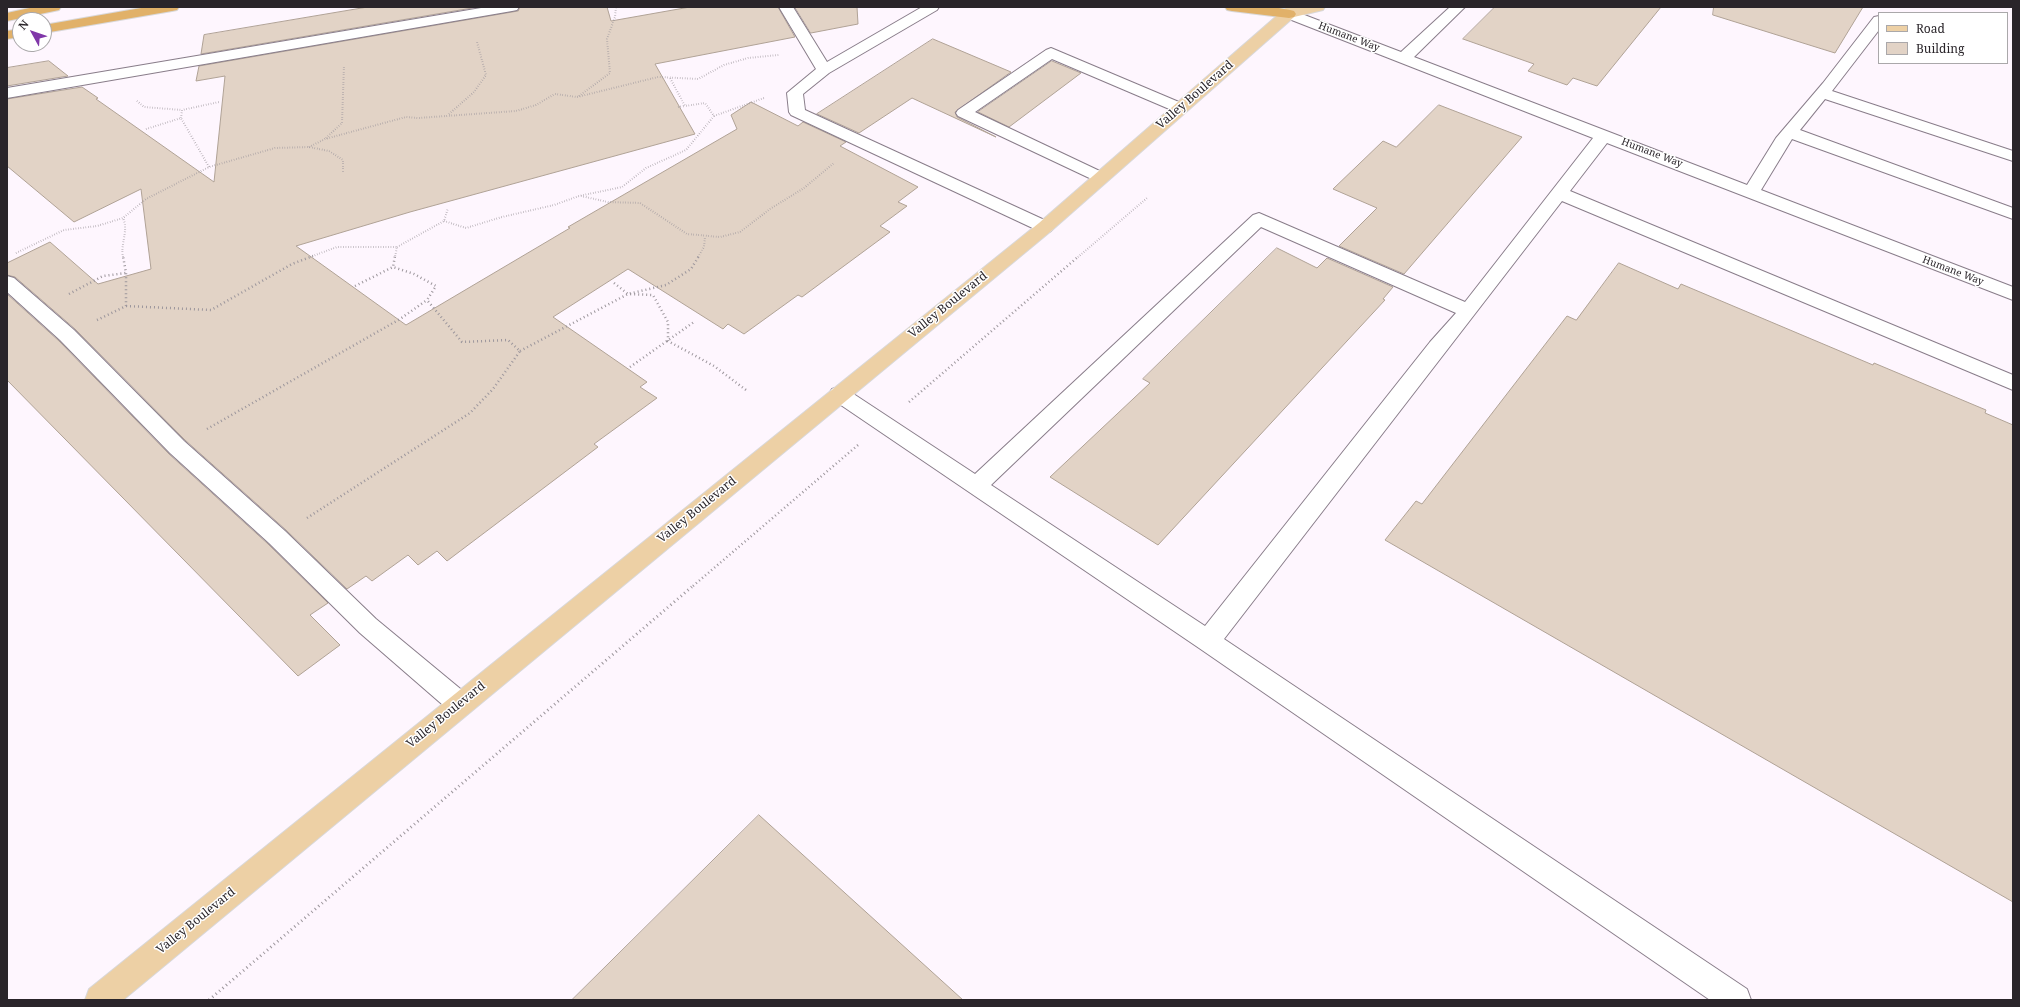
<!DOCTYPE html>
<style>
body{margin:0}
#map{position:relative;width:2020px;height:1007px;overflow:hidden;background:#fef6fe;font-family:"Noto Serif",serif}
canvas{display:block}
.frame{position:absolute;inset:0;border:8px solid #2a252a;pointer-events:none}
.legend{position:absolute;left:1878px;top:12px;width:130px;height:52px;box-sizing:border-box;background:#fff;border:1px solid #aaa8aa;margin:0;padding:5px 7px;list-style:none;font-size:12px;color:#2a252a}
.legend li{display:flex;align-items:center;gap:8px;height:20px}
.legend b{width:20px;border:1px solid #aaa8aa}
.north{position:absolute;left:12px;top:12px;width:40px;height:40px;box-sizing:border-box;background:#fff;border:1px solid #aaa8aa;border-radius:50%;rotate:310deg;font-size:11px;font-weight:700;line-height:16px;text-align:center;color:#2a252a}
.north::after{content:'';display:block;margin:auto;width:14px;height:18px;background:#8037a9;clip-path:polygon(50% 0,100% 100%,50% 72%,0 100%)}
</style>
<div id="map">
<canvas width="2020" height="1007"></canvas>
<div class="frame"></div>
<ul class="legend">
<li><b style="height:5px;background:#edd0a5"></b>Road</li>
<li><b style="height:11px;background:#e2d3c6"></b>Building</li>
</ul>
<div class="north">N</div>
</div>
<script>
const ctx = document.querySelector('canvas').getContext('2d');
ctx.lineJoin = 'round';
function fill(path, color) {
  ctx.fillStyle = color;
  ctx.fill(path, 'evenodd');
}
function stroke(path, color, width, dash) {
  ctx.strokeStyle = color;
  ctx.lineWidth = width;
  ctx.lineCap = dash ? 'butt' : 'round';
  ctx.setLineDash(dash || []);
  ctx.stroke(path);
}
function label(font, color, halo, rows, align = 'center') {
  ctx.font = font + ' "Noto Serif",serif';
  ctx.lineWidth = 3;
  ctx.setLineDash([]);
  ctx.textBaseline = 'middle';
  ctx.strokeStyle = halo;
  ctx.fillStyle = color;
  for (const [text, x, y, turn = 0] of rows) {
    ctx.save();
    ctx.translate(x, y);
    ctx.rotate((+turn || 0) * Math.PI / 180);
    ctx.textAlign = isNaN(turn) ? turn : align;
    if (halo) ctx.strokeText(text, 0, 0);
    ctx.fillText(text, 0, 0);
    ctx.restore();
  }
}
const building = new Path2D(`
 M368,7H478L201,54L204,35Z
 M520,7H607L611,21L690,7H778L795,37L655,64L695,134L410,212L296,246L406,325L570,228L568,227L737,129L731,115L751,102L798,126L803,122L846,142L840,146L918,187L898,202L907,206L880,226L890,232L802,297L798,295L744,334L728,324L723,329L628,269L553,317L647,382L640,387L657,398L594,444L598,447L447,561L437,551L418,565L408,555L372,581L366,576L347,589L286,530L185,440L75,329L15,277L7,275V263L50,242L98,284L151,269L141,189L74,222L7,166V99L82,87L98,98L96,99L214,182L225,76L196,81L199,66L512,12L518,11Z
 M795,7H857L858,24L811,33Z
 M1495,7H1661L1597,86L1573,78L1567,85L1528,71L1534,64L1463,39Z
 M1714,7H1863L1835,53L1713,15Z
 M933,39L1011,72L955,112L957,117L996,137L912,98L859,133L817,114Z
 M49,61L68,76L7,86V68Z
 M1052,61L1081,73L1009,127L978,112Z
 M1439,105L1522,137L1404,274L1339,246L1377,208L1333,189L1383,141L1396,147Z
 M1277,248L1317,268L1327,258L1393,287L1383,299L1385,300L1158,545L1050,477L1150,383L1143,379Z
 M1619,263L1678,289L1681,284L1873,365L1874,363L1986,410L1985,413L2013,425V902L1385,540L1416,501L1422,504L1567,316L1576,320Z
 M7,294L59,341L169,454L268,544L328,603L310,615L340,645L298,676L7,380Z
 M759,815L781,835L963,1000H572Z`);
fill(building, '#e2d3c6');
stroke(building, '#b0a296', 1);
const minor = new Path2D(`
 M487,7H519L517,10L512,11L7,98V88Z
 M779,7H793L827,62L922,7H939L937,10L829,73L803,94L805,110L1051,223L1054,227L1051,231L1045,233L1039,231L791,115L789,112L787,93L816,69Z
 M1450,7H1465L1414,57L1747,185L1776,138L1823,83L1874,17L1879,16V30L1832,91L2013,151V161L1825,99L1800,130L2013,208V219L1792,139L1761,190L2013,287V300L1607,143L1570,191L2013,375V390L1562,201L1224,639L1747,989L1751,1000H1710L1199,648L832,399L829,394L832,389L839,387L846,389L975,474L1253,215L1259,213L1465,302L1593,138L1284,17L1282,14L1284,11H1294L1401,52ZM1261,227L1456,313L1430,342L1205,626L991,485Z
 M1051,48L1186,105L1188,108L1186,111H1174L1052,59L975,112L1106,174L1108,178L1106,182L1100,183L958,116L956,113L958,110L1046,50Z
 M7,276L14,278L74,330L184,441L285,531L376,619L469,696L473,704L469,712L460,715L451,712L360,633L269,543L170,453L60,340L7,292Z`);
const major = new Path2D(`
 M1287,7H1325L1323,10L1294,17L1051,231L123,1000H85L89,989L1039,223Z`);
const highway = new Path2D(`
 M34,7H61L59,10L7,21V13Z
 M147,7H179L177,10L172,11L44,33V25Z
 M1225,7C1248,7 1272,5 1294,11L1296,14L1294,17L1289,18L1232,11L1227,10Z
 M20,29V37L7,39V31Z`);
stroke(minor, '#897d8a', 2);
stroke(major, '#d9d8d9', 2);
stroke(highway, '#d9d8d9', 2);
stroke(new Path2D(`
 M579,96L610,73L607,39L615,17L616,7
 M137,101L144,107L182,110
 M678,107L685,106
 M449,114L474,92L486,75L477,42
 M714,116L764,98
 M181,118L182,110L219,102
 M146,129L181,118L209,167
 M326,138L342,123L344,65
 M309,147L325,139L406,117L418,118L516,111L536,105L555,94L577,97L658,77L698,79L724,65L748,58L779,55
 M581,196L608,202L640,203L687,234L720,237L740,232L770,209L804,188L834,163
 M444,221L466,228L502,217L554,205L579,196L622,187L646,168L686,150L714,116L705,103L685,106L670,78
 M397,247L444,221L448,208
 M16,253L64,230L97,226L123,218L146,199L209,167L275,148L309,147L329,151L343,160V172
 M123,257C120,244 129,231 123,218
 M310,257L337,247H397L395,257
 M698,257L704,247L705,237
 M1078,257L1147,198`), '#9c969c', 2, [0.5, 2]);
stroke(new Path2D(`
 M614,283L628,294L653,295L668,322V341L714,366L746,390
 M355,286L393,267
 M69,294L103,276L126,273
 M126,306L211,310L292,264L313,256
 M97,320L126,306V273L123,256
 M520,351L628,294L666,285L691,269L699,256
 M630,367L694,322
 M909,402L1079,256
 M207,429L400,319L427,300
 M307,518L470,413L493,389L520,351L508,340L462,342L427,300L436,286L414,274L393,267L395,256
 M693,586L858,445`), '#9c969c', 2.5, [1, 3]);
stroke(new Path2D(`
 M209,1000L694,585`), '#9c969c', 3, [1, 3.5]);
fill(minor, '#fff');
fill(major, '#edd0a5');
fill(highway, '#e1b169');
label('10px', '#2a252a', '#fff', [
 ["Humane Way",1349,37,21],
 ["Humane Way",1652,153,21],
 ["Humane Way",1953,271,21]
]);
label('12px', '#2a252a', '#fff', [
 ["Valley Boulevard",1195,95,-41],
 ["Valley Boulevard",948,305,-39],
 ["Valley Boulevard",697,510,-39],
 ["Valley Boulevard",446,715,-39],
 ["Valley Boulevard",196,921,-39]
]);
</script>
